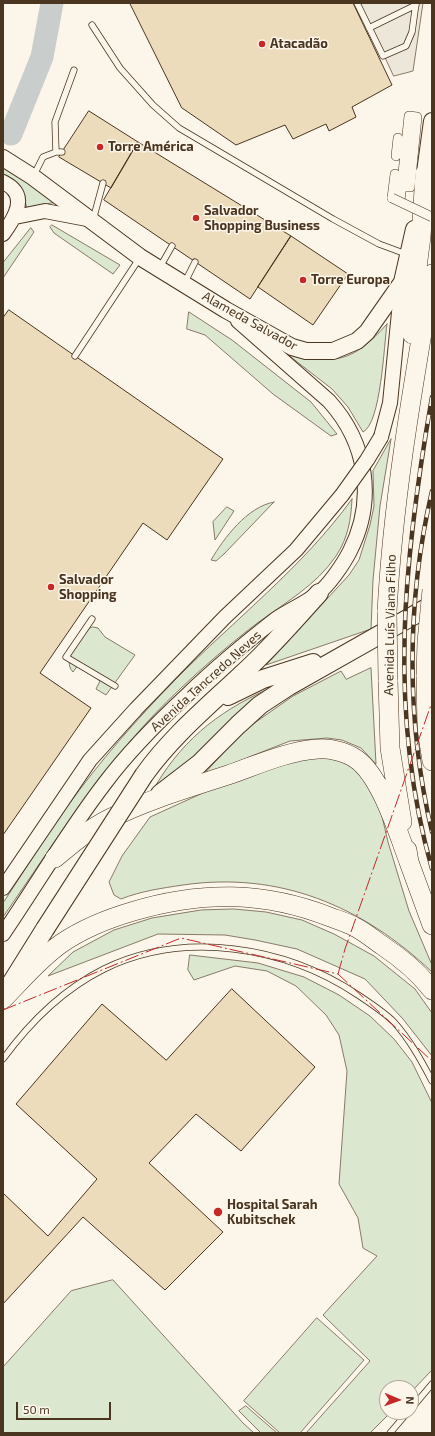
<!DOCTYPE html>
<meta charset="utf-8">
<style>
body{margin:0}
#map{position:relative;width:435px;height:1436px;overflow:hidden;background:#fbf6e9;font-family:"Exo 2",sans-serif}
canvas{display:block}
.frame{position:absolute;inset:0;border:4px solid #4a3520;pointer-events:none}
.north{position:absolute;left:379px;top:1380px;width:40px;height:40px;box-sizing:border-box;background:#fbf6e9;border:1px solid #b4a999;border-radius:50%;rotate:92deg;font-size:11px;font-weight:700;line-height:16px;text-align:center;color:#4a3520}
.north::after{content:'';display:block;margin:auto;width:14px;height:18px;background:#c62828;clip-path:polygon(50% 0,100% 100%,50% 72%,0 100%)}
.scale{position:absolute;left:16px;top:1402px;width:95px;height:18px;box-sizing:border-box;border:2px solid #4a3520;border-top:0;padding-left:5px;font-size:12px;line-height:14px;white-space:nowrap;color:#4a3520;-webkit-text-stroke:3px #fbf6e9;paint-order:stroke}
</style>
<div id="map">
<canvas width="435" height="1436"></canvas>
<div class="frame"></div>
<div class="north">N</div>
<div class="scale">50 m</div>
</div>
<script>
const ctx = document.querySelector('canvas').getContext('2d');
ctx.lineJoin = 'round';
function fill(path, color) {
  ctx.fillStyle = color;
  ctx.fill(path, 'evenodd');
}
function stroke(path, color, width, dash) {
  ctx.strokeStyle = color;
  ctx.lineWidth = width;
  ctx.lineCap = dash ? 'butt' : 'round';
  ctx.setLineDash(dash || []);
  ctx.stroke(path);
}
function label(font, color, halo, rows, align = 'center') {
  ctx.font = font + ' "Exo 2",sans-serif';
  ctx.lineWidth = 3;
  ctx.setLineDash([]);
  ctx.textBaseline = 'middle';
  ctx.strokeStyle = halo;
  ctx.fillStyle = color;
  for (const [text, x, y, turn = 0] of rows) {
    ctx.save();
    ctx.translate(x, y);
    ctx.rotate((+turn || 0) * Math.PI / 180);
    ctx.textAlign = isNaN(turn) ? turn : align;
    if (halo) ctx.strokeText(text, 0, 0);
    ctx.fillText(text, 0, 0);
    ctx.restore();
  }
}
const green = new Path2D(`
 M3,166L56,202L27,208L21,188L3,176Z
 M52,225L120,265L113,274L54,233L50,227Z
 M31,228L34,232L3,278V263Z
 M189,312L232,340L311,402L337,434L331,436L273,394L205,335L187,329Z
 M387,324C384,345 381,423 363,432L348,407L332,389L287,354C336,365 353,362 387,324Z
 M391,439L380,506L373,580L371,629L266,665L349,575L359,560L370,525L374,506L373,471Z
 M352,499C351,520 348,538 336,556C317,585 283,604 256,624C230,644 204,666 180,689C109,755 58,838 3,917V903C24,871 45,838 67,807C99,762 136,720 175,680C234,620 303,567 352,499Z
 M274,502L224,554L216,561L211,560C224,538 247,507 274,502Z
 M227,507L234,511L215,540L213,522Z
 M93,627L98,628L105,637L135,655L106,695L96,689L100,681L78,665L73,672C61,659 80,641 88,629Z
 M371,668L376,764L361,748L342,740L327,738L290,741L203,775L243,731L293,696L341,671L346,679Z
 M277,685C238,719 200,758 156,785C186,735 224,708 277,685Z
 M327,756L353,765L371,782L381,812L388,842L409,911L432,965V972C362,906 280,871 183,885C163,888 141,891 121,899L114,895L109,882L122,856L150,817L216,787L285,761Z
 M234,909L266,912L302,920L334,934L374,956L415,989L432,1013V1056L403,1019L365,979L297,949L255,940L225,935L158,934L48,976L73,952L114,930L152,918L201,910Z
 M190,955L258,963L304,977L339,995L370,1016L394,1039L412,1062L432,1103V1370L411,1392V1388H387V1412H391L370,1433H306L370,1361L323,1315L377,1256L363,1248L358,1218L339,1184L347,1071L339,1035L326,1015L296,986L267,971L235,966L194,980L188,970Z
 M113,1280L243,1423L254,1433H3V1367L71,1291Z
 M317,1318L364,1360L300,1433H280L244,1401Z
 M246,1406L277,1433H261L239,1411Z`);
fill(green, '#dce7d0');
stroke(green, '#887966', 1);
const parking = new Path2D(`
 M360,3H423L413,71L394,76Z`);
fill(parking, '#ede7d9');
stroke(parking, '#887966', 1);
stroke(new Path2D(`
 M11,134L42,57L52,3`), '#c9cecd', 23);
const building = new Path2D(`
 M130,3H353L392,85L352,107L356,117L329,131L326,124L293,139L285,125L236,145L182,108Z
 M89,111L138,142L111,188L59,157Z
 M138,142L291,236L250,299L104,200Z
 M291,236L348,274L313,325L258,287Z
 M9,310L223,459L167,540L143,523L40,673L91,708L3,835V318Z
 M232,989L315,1067L241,1151L196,1114L149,1163L223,1232L165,1290L83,1217L3,1304V1193L48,1236L97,1179L16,1104L102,1004L166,1060Z`);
fill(building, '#ecdcbc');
stroke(building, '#4a3520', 1);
const service = new Path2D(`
 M357,3L383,56L406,46L412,32L416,3
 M92,25L120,68L153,105L179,128L333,219L379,244L406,254
 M369,28L416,5
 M56,152L55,122L74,70
 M33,177L43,157L56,152H62
 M93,220L103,183
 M160,267L172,246
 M185,282L195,262
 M75,356L139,259
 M92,619L66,657L115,686
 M3,1059C30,1022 62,990 104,969C184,930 285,946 358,995C370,1003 384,1012 394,1022C410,1040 421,1060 432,1081
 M411,1409L432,1384
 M390,1433L408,1412`);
const pedestrian = new Path2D(`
 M396,156L398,138
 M392,198L395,174
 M400,201L409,116L417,117L410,187H404L409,139`);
const tertiary = new Path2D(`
 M3,182C6,184 11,186 13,189C26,202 11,223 3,234
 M15,217L45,211L87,219
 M381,437L390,403L402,282
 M3,888L90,760L136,709L225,617L296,550L342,495
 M3,934C37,884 68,831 105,783C129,751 158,722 187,695C215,668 245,643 276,619C289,610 304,604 317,594C328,587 344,563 350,551C376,500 367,443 329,401L238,321`);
const secondary = new Path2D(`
 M3,158L33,177L140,257L226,310L292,347L306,351H333L357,341L367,332L402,282L414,229
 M423,187L432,121`);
const primary = new Path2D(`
 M228,696L263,679L313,663
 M144,775C171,737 207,707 241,675C269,650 294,621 319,593
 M160,794L199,764L238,725L260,705L289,686L432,605
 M10,985L45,929`);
const trunk = new Path2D(`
 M412,334L413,298L421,237L425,174
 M387,612C393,498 413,386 432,274
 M426,675L427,730L432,761
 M388,680L390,748L402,822
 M407,850L409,862L432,925
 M55,858C72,844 89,829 109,819C147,800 188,788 228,775C257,765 287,751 318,749C330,748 346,752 356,759C381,776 398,833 409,862
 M3,999C22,980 40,958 62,943C84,928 110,918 134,911C201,891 264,891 330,917C338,920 348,923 355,927C365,932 374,940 383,946C401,958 419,973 432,990`);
stroke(service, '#4a3520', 7);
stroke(pedestrian, '#4a3520', 10);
stroke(tertiary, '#4a3520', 16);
stroke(secondary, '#4a3520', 18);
stroke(primary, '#4a3520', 20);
stroke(trunk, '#4a3520', 20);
stroke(service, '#fbf6e9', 5.5);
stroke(pedestrian, '#fbf6e9', 9);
stroke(tertiary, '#fbf6e9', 14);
stroke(secondary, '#fbf6e9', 16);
stroke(primary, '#fbf6e9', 18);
stroke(trunk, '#fbf6e9', 19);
const rail = new Path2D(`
 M432,397C404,557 387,710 432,869
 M432,491C406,603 406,721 432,832`);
stroke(rail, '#4a3520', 4.5);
stroke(rail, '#fbf6e9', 3, [9]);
const pedestrianBridge = new Path2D(`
 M392,198L432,217`);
const tertiaryBridge = new Path2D(`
 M342,495L367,460L381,437`);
const primaryBridge = new Path2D(`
 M45,929L144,775`);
const trunkBridge = new Path2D(`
 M387,612L388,680
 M426,675L427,642L432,590`);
stroke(pedestrianBridge, '#4a3520', 10, []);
stroke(tertiaryBridge, '#4a3520', 16, []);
stroke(primaryBridge, '#4a3520', 20, []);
stroke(trunkBridge, '#4a3520', 20, []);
stroke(pedestrianBridge, '#fbf6e9', 9);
stroke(tertiaryBridge, '#fbf6e9', 14);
stroke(primaryBridge, '#fbf6e9', 18);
stroke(trunkBridge, '#fbf6e9', 19);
stroke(new Path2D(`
 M338,974L345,949L432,702
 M3,1010L181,938L338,974L432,1061`), '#c62828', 1, [14, 3, 2, 3]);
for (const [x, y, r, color] of [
 [262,44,4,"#c62828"],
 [100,147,4,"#c62828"],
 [196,218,4,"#c62828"],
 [303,280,4,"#c62828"],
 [51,587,4,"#c62828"],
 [218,1212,5,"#c62828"]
]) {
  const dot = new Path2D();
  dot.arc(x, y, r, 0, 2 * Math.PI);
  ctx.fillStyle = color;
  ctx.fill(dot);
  stroke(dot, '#fbf6e9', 1.5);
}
label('bold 13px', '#4a3520', '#fbf6e9', [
 ["Atacadão",270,44],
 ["Torre América",108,147],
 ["Salvador",204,211],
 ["Shopping Business",204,226],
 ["Torre Europa",311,280],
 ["Salvador",59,580],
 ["Shopping",59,595],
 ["Hospital Sarah",227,1205],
 ["Kubitschek",227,1220]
], 'left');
label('13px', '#4a3520', '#fbf6e9', [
 ["Alameda Salvador",250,321,29],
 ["Avenida Luís Viana Filho",390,625,-89],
 ["Avenida Tancredo Neves",206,681,-42]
]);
</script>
